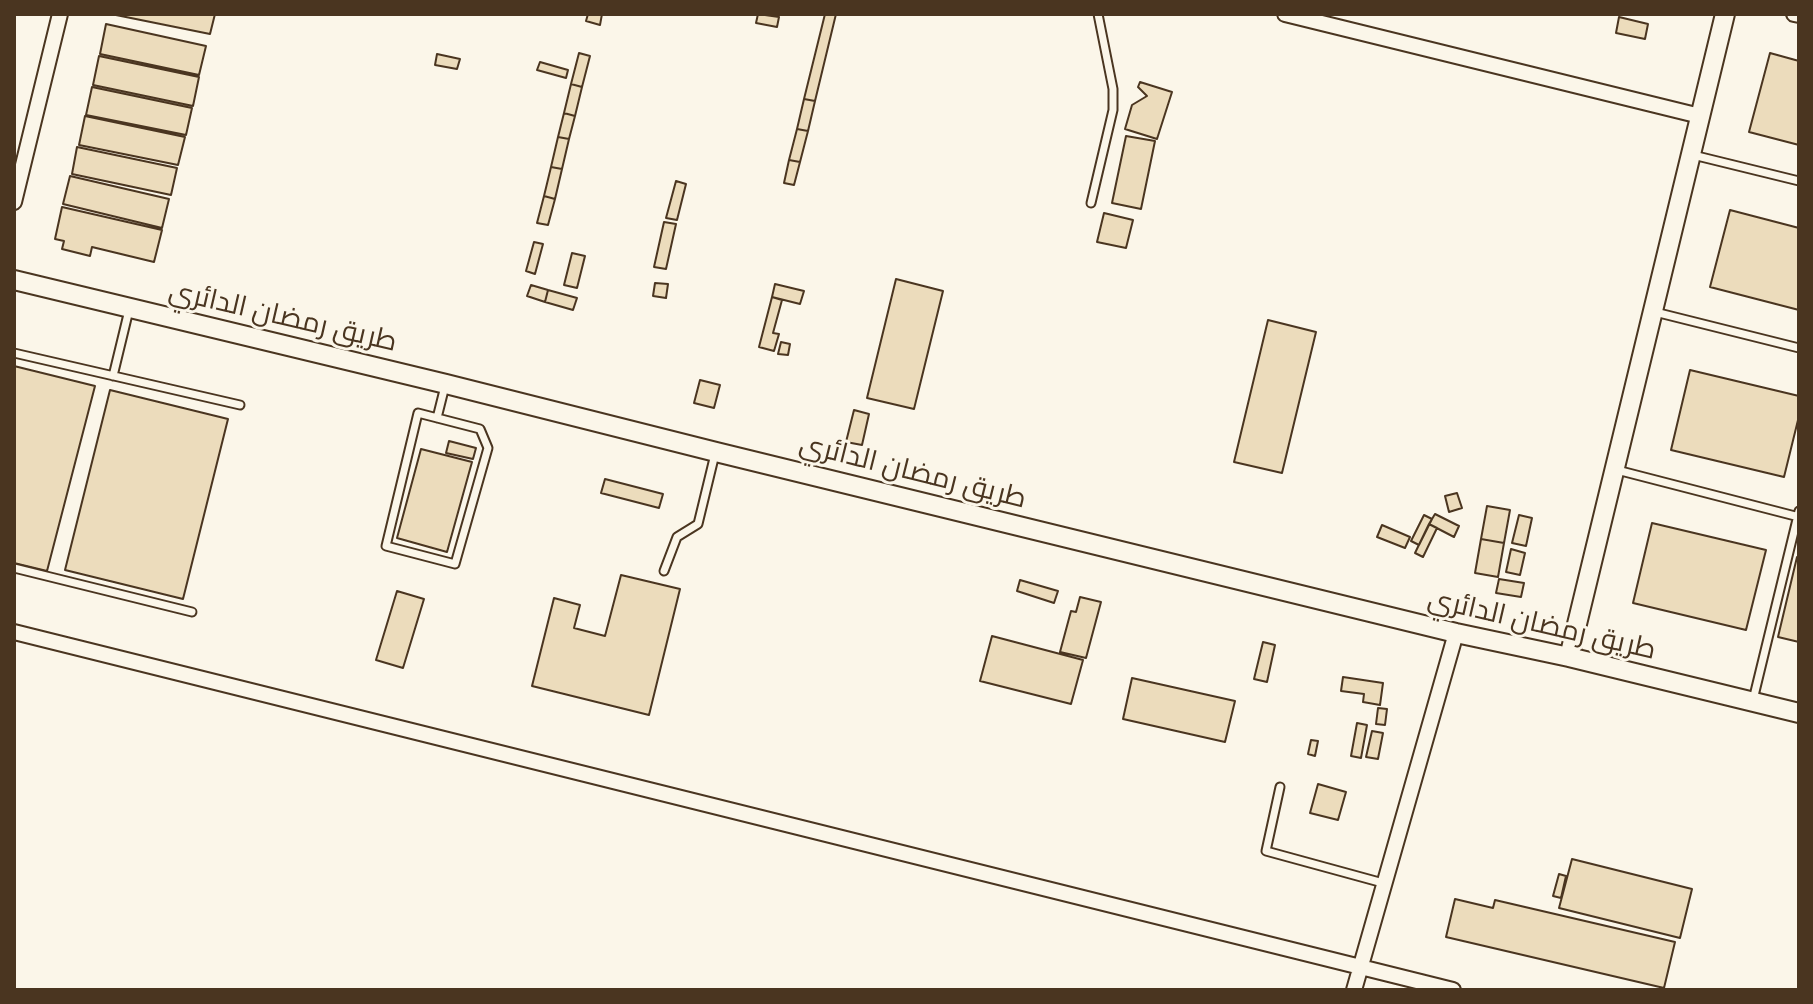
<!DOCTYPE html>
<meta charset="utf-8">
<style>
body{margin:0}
#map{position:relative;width:1813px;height:1004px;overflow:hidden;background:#fbf6e9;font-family:"Golos Text",sans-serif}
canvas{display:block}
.frame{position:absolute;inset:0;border:16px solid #4a3520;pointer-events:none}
</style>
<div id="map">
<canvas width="1813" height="1004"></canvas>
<div class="frame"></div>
</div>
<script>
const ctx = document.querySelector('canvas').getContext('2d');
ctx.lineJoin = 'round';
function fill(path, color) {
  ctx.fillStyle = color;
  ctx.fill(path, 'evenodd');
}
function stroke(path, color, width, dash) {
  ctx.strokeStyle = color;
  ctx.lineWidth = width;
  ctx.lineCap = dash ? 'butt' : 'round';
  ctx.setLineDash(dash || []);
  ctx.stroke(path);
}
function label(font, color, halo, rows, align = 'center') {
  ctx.font = font + ' "Golos Text",Cairo,sans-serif';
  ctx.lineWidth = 6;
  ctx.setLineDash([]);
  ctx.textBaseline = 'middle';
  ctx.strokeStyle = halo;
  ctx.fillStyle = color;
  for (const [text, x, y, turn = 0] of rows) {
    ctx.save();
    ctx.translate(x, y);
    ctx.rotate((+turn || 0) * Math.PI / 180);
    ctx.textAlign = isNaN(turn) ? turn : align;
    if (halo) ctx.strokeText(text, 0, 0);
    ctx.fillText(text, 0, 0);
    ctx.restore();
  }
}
const building = new Path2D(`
 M111,14H215L210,34Z
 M588,14H602L600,25L586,21Z
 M758,14L779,17L777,27L756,23Z
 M825,14H836L815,101L804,99Z
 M1619,17L1648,24L1645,39L1616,33Z
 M106,24L206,46L199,75L100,54Z
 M579,53L590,56L582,87L571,84Z
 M1770,53L1799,61V145L1749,132Z
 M437,54L460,59L457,69L435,65Z
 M99,56L199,77L193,106L93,85Z
 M540,62L568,70L566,78L537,70Z
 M1140,82L1172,92L1157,139L1125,129L1132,105L1147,96L1138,87Z
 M571,84L582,87L575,116L564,113Z
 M92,87L192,108L186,135L86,115Z
 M804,99L815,101L808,131L797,129Z
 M564,113L575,116L569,139L558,137Z
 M85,116L185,137L178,165L79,145Z
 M797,129L808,131L800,162L789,160Z
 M1126,136L1155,141L1141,209L1112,203Z
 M558,137L569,139L562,169L551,167Z
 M77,147L177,168L171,195L72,174Z
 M789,160L800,162L794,185L784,183Z
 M551,167L562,169L555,199L544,196Z
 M70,176L169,199L162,228L63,204Z
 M676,181L686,184L677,220L666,218Z
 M544,196L555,199L548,225L537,223Z
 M62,207L162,230L154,262L92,247L90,256L62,249L64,241L55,239Z
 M1730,210L1799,228V310L1710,287Z
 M1104,213L1133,220L1126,248L1097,242Z
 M664,222L676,224L666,269L654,267Z
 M534,242L543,244L535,274L526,271Z
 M572,253L585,256L577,288L564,285Z
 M896,279L943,291L914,409L867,398Z
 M655,283L668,284L666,298L653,296Z
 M775,284L804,291L800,304L772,297Z
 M531,285L548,290L545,302L527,296Z
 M548,290L577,298L573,310L545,302Z
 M772,297L782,300L773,333L779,334L774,351L759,347Z
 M1268,320L1316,332L1282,473L1234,462Z
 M781,342L790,344L788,355L778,354Z
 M14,366L95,386L47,571L14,563Z
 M1690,370L1799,396V416L1784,477L1671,450Z
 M700,380L720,385L714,408L694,403Z
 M110,390L228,419L183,599L65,570Z
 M854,410L869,414L862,445L846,442Z
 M449,441L476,448L473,459L446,453Z
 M421,449L472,462L447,552L397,538Z
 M605,479L663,494L659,508L601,493Z
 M1457,493L1462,508L1449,512L1445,496Z
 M1487,506L1510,510L1504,543L1481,539Z
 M1435,514L1459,526L1454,537L1429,524Z
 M1424,515L1432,519L1419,545L1411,541Z
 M1519,515L1532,518L1526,546L1512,543Z
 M1652,523L1766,550L1746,630L1633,603Z
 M1429,524L1437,528L1423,557L1415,553Z
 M1382,525L1410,537L1405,548L1377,537Z
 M1481,539L1504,543L1498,577L1475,573Z
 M1511,549L1525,553L1520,575L1506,572Z
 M1797,557H1799V642L1778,637Z
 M621,575L680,589L649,715L532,686L554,598L580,605L574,628L605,636Z
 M1499,579L1524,583L1521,597L1496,593Z
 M1020,580L1058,591L1054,603L1017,591Z
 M397,591L424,599L403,668L376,660Z
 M1080,597L1101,602L1086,658L1060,652L1071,611L1076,612Z
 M992,636L1083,660L1071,704L980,681Z
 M1263,642L1275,645L1267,682L1254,679Z
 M1343,677L1383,683L1380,705L1363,702L1364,694L1341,691Z
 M1132,678L1235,701L1225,742L1123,719Z
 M1378,708L1387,709L1385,725L1376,724Z
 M1357,723L1367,725L1361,758L1351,756Z
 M1372,731L1383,733L1378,759L1366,757Z
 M1311,740L1318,741L1315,756L1308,754Z
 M1318,784L1346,792L1338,820L1310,813Z
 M1572,859L1692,889L1680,938L1559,908Z
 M1559,874L1566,876L1561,898L1553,896Z
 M1455,899L1493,908L1495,900L1675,942L1664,988L1446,937Z`);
fill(building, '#ecdcbc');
stroke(building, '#4a3520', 2);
const service = new Path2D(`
 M1693,155L1799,181
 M1091,203L1113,110V89L1098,14
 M1655,312L1799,348
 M14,353L240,405
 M113,376L129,310
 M418,413L480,429L488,448L455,564L386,546Z
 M437,418L445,386
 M1617,470L1799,517
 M14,568L192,612
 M664,571L677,537L698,524L715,454
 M1753,700L1799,511
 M1280,787L1266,851L1383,883`);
const minor = new Path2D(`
 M1285,14L1700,116
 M1794,14L1799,15
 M14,202L60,14
 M14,632L1453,990
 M1354,990L1456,633`);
const tertiary = new Path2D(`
 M14,280L446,384L716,452L1456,633L1569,657L1799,713
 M1569,657L1725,14`);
stroke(service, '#4a3520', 11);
stroke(minor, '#4a3520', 18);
stroke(tertiary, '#4a3520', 22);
stroke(service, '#fbf6e9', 7);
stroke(minor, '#fbf6e9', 14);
stroke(tertiary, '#fbf6e9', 18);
label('28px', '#4a3520', '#fbf6e9', [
 ["طريق رمضان الدائري",283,316,13],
 ["طريق رمضان الدائري",913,471,14],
 ["طريق رمضان الدائري",1542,624,13]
]);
</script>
